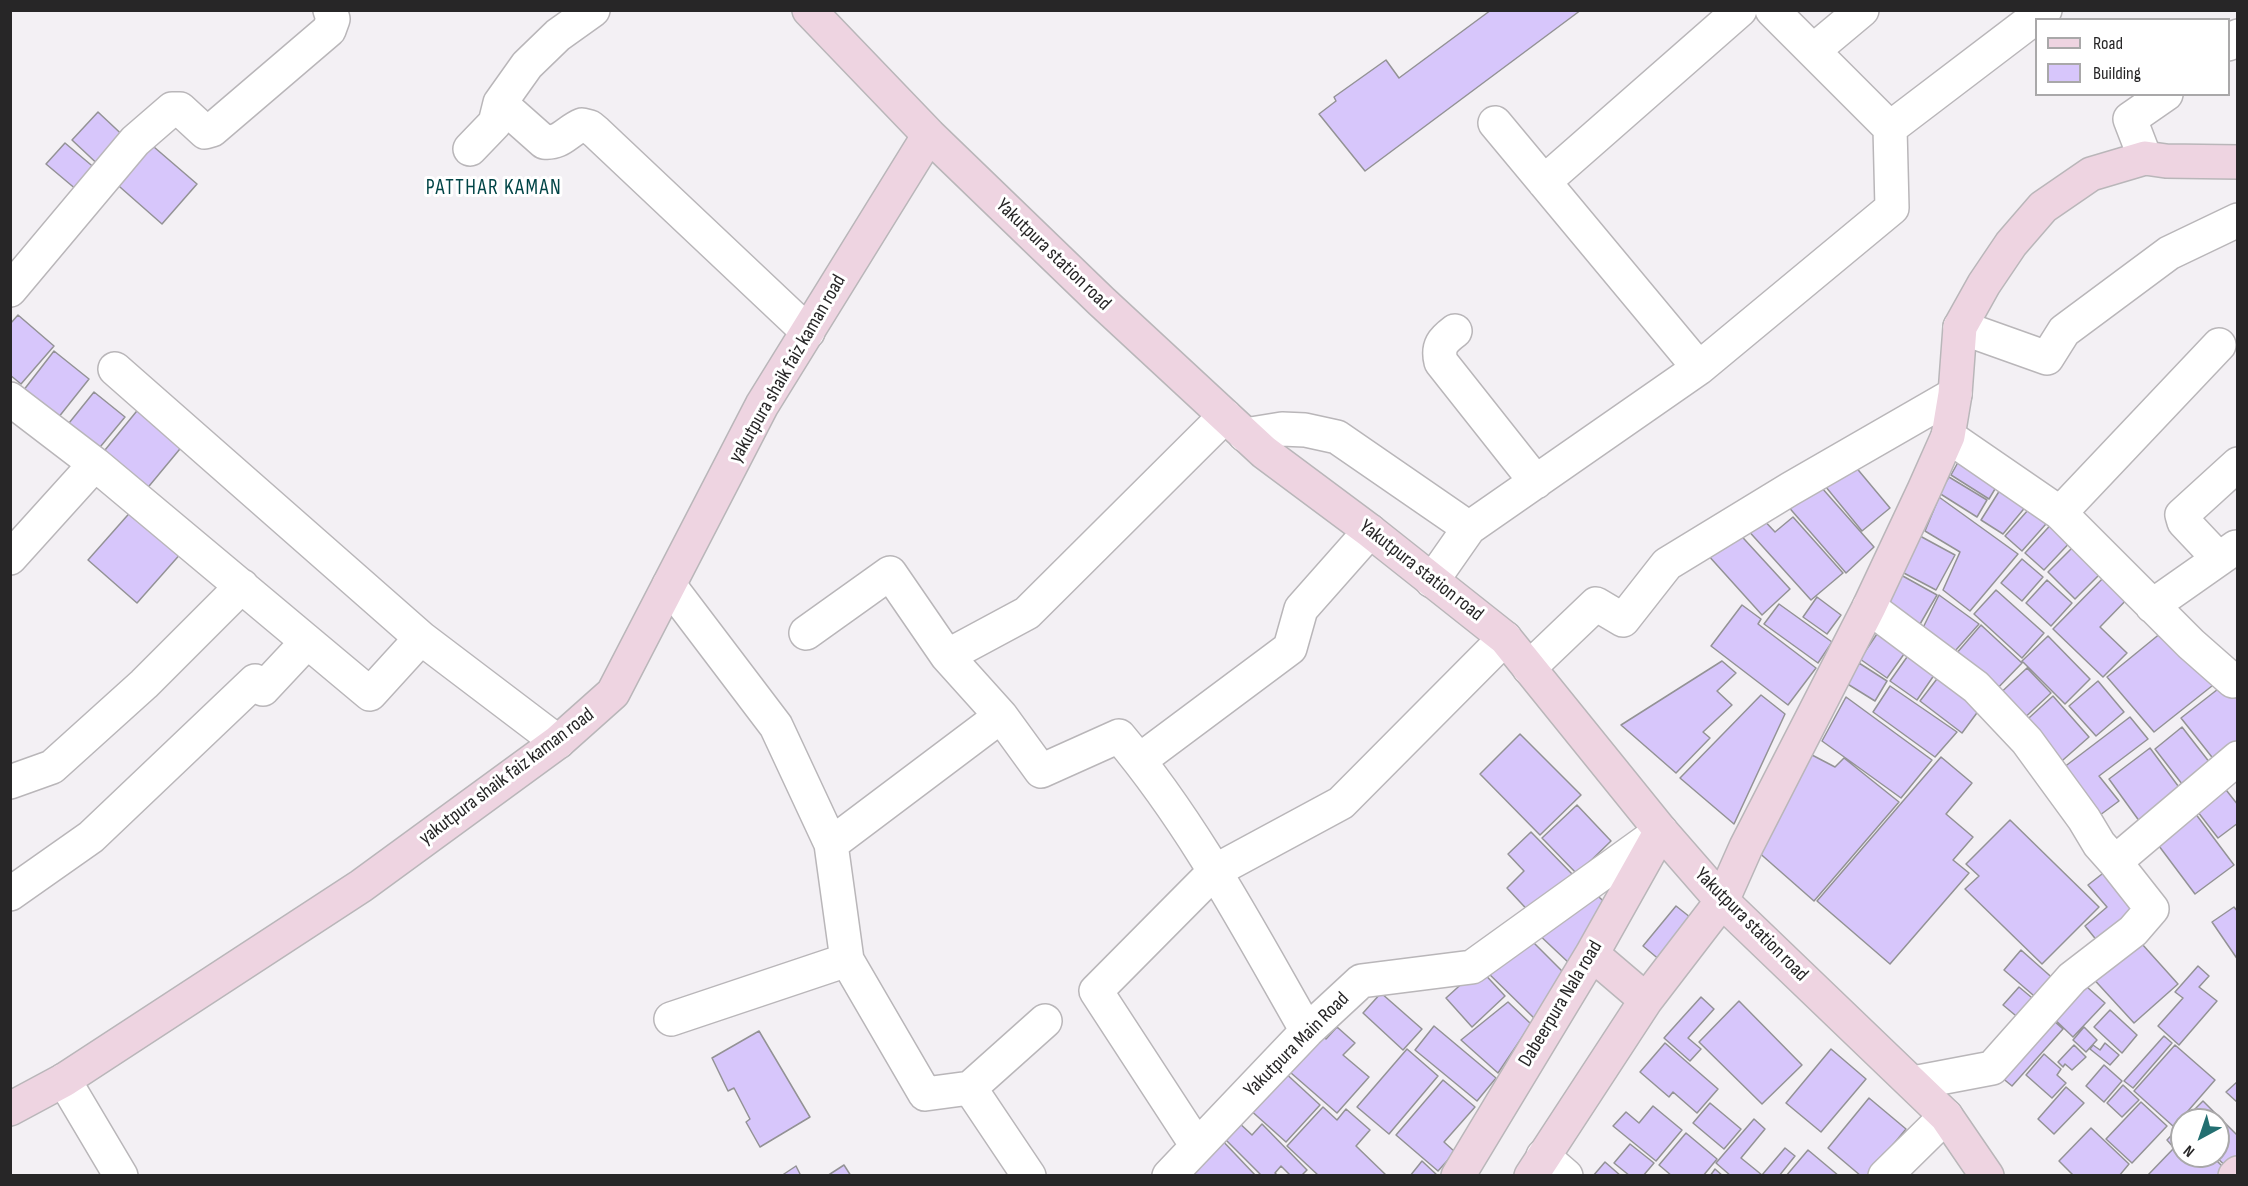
<!DOCTYPE html>
<style>
body{margin:0}
#map{position:relative;width:2248px;height:1186px;overflow:hidden;background:#f3f0f4;font-family:"Sofia Sans Condensed",sans-serif}
canvas{display:block}
.frame{position:absolute;inset:0;border:12px solid #272627;pointer-events:none}
.legend{position:absolute;left:2035px;top:18px;width:195px;height:78px;box-sizing:border-box;background:#fff;border:2px solid #a9a8a9;margin:0;padding:8px 10px;list-style:none;font-size:18px;color:#272627}
.legend li{display:flex;align-items:center;gap:12px;height:30px}
.legend b{width:30px;border:2px solid #a9a8a9}
.north{position:absolute;left:2170px;top:1108px;width:60px;height:60px;box-sizing:border-box;background:#fff;border:2px solid #a9a8a9;border-radius:50%;rotate:220deg;font-size:16px;font-weight:700;line-height:24px;text-align:center;color:#272627}
.north::after{content:'';display:block;margin:auto;width:21px;height:27px;background:#236f71;clip-path:polygon(50% 0,100% 100%,50% 72%,0 100%)}
</style>
<div id="map">
<canvas width="2248" height="1186"></canvas>
<div class="frame"></div>
<ul class="legend">
<li><b style="height:8px;background:#eed4e1"></b>Road</li>
<li><b style="height:16px;background:#d7c6fb"></b>Building</li>
</ul>
<div class="north">N</div>
</div>
<script>
const ctx = document.querySelector('canvas').getContext('2d');
ctx.lineJoin = 'round';
function fill(path, color) {
  ctx.fillStyle = color;
  ctx.fill(path, 'evenodd');
}
function stroke(path, color, width, dash) {
  ctx.strokeStyle = color;
  ctx.lineWidth = width;
  ctx.lineCap = dash ? 'butt' : 'round';
  ctx.setLineDash(dash || []);
  ctx.stroke(path);
}
function label(font, color, halo, rows, align = 'center') {
  ctx.font = font + ' "Sofia Sans Condensed",sans-serif';
  ctx.lineWidth = 6;
  ctx.setLineDash([]);
  ctx.textBaseline = 'middle';
  ctx.strokeStyle = halo;
  ctx.fillStyle = color;
  for (const [text, x, y, turn = 0] of rows) {
    ctx.save();
    ctx.translate(x, y);
    ctx.rotate((+turn || 0) * Math.PI / 180);
    ctx.textAlign = isNaN(turn) ? turn : align;
    if (halo) ctx.strokeText(text, 0, 0);
    ctx.fillText(text, 0, 0);
    ctx.restore();
  }
}
const building = new Path2D(`
 M1491,10H1581L1365,171L1319,114L1336,101L1334,97L1386,60L1399,78Z
 M98,112L131,143L105,171L72,140Z
 M147,141L197,184L162,224L112,180Z
 M65,143L103,175L84,196L46,164Z
 M18,315L54,346L21,384L10,375V324Z
 M54,351L89,379L58,418L23,391Z
 M94,392L125,417L91,458L61,433Z
 M145,401L189,438L140,497L96,461Z
 M1962,455L2001,479L1989,499L1951,475Z
 M1849,459L1890,508L1862,531L1821,481Z
 M1949,477L1987,500L1977,517L1939,493Z
 M1814,479L1874,547L1846,573L1786,504Z
 M2005,482L2032,499L2003,534L1981,520Z
 M1939,497L2018,554L1970,611L1943,590L1960,552L1925,531Z
 M2036,501L2053,516L2022,551L2005,536Z
 M134,508L183,551L137,603L88,560Z
 M1759,515L1775,532L1793,517L1843,573L1811,600L1745,527Z
 M2056,519L2075,537L2044,570L2025,553Z
 M1734,528L1790,589L1762,615L1707,554Z
 M1920,536L1955,555L1936,590L1902,572Z
 M2080,540L2107,567L2075,599L2048,572Z
 M2022,559L2043,577L2022,601L2001,583Z
 M2111,570L2134,592L2100,627L2127,653L2103,677L2053,629Z
 M1901,575L1937,595L1916,631L1880,611Z
 M2047,580L2072,603L2051,626L2026,603Z
 M1996,590L2044,633L2022,658L1974,614Z
 M1939,595L1979,624L1947,660L1918,638Z
 M1817,597L1841,615L1827,634L1803,617Z
 M1779,604L1832,642L1818,663L1764,624Z
 M1742,605L1761,619L1758,624L1816,668L1788,705L1711,646Z
 M1981,625L2022,663L1991,695L1949,662Z
 M1881,628L1909,647L1887,678L1860,659Z
 M2167,628L2222,678L2154,732L2107,677Z
 M2048,636L2090,679L2065,704L2022,661Z
 M1912,650L1939,668L1917,700L1890,681Z
 M1722,661L1736,673L1717,691L1732,705L1703,732L1710,738L1676,773L1621,725Z
 M1859,663L1887,681L1875,701L1846,683Z
 M2027,668L2051,693L2018,724L1994,699Z
 M1943,671L1985,702L1962,733L1920,701Z
 M2098,681L2124,712L2096,736L2069,706Z
 M2227,682L2238,695V752L2219,766L2181,718Z
 M1890,686L1957,732L1935,757L1873,712Z
 M1761,695L1785,714L1734,824L1680,778Z
 M2053,696L2089,737L2055,767L2019,727Z
 M1846,697L1932,760L1901,798L1822,741Z
 M2130,717L2148,739L2099,776L2119,801L2092,821L2055,774Z
 M2182,727L2217,772L2189,793L2155,749Z
 M1520,734L1581,795L1540,835L1480,774Z
 M2150,748L2187,798L2145,829L2109,779Z
 M1812,755L1835,767L1844,758L1899,802L1814,901L1756,850Z
 M1941,757L1972,783L1946,814L1973,837L1953,860L1969,873L1890,964L1817,901Z
 M2219,781L2238,805V823L2218,838L2191,803Z
 M1577,805L1611,841L1577,874L1542,838Z
 M2189,805L2234,865L2195,894L2150,834Z
 M2010,820L2099,907L2042,964L1965,889L1979,876L1966,864Z
 M1531,832L1575,877L1534,917L1507,888L1524,871L1508,854Z
 M2111,867L2148,909L2103,948L2085,926L2107,907L2088,885Z
 M1591,890L1609,906L1569,963L1535,931Z
 M1676,906L1700,925L1667,966L1643,946Z
 M2234,907L2238,912V960L2212,922Z
 M2133,934L2178,984L2134,1023L2089,974Z
 M1527,936L1564,973L1534,1018L1483,968Z
 M2021,950L2057,982L2040,1001L2004,970Z
 M2198,966L2209,976L2199,987L2217,1001L2179,1045L2158,1026L2183,998L2175,992Z
 M1479,968L1505,996L1472,1027L1446,998Z
 M2078,979L2105,1003L2073,1037L2047,1012Z
 M2019,987L2037,1002L2021,1020L2003,1005Z
 M1381,993L1422,1029L1403,1050L1363,1013Z
 M1701,997L1714,1009L1688,1038L1701,1049L1690,1061L1664,1038Z
 M1739,1001L1802,1065L1762,1104L1699,1042Z
 M1508,1002L1531,1024L1498,1073L1461,1040Z
 M2110,1010L2137,1035L2122,1053L2094,1027Z
 M2045,1013L2063,1029L2012,1086L1994,1071Z
 M1434,1026L1496,1078L1477,1101L1415,1050Z
 M1337,1027L1355,1043L1343,1055L1369,1077L1337,1113L1283,1066L1315,1030L1326,1039Z
 M2084,1027L2097,1040L2086,1052L2073,1040Z
 M759,1031L810,1117L760,1147L746,1122L750,1119L734,1088L728,1091L712,1058Z
 M2164,1036L2172,1043L2133,1088L2124,1081Z
 M1665,1043L1718,1089L1697,1113L1673,1092L1669,1097L1640,1072Z
 M2105,1043L2119,1055L2110,1065L2090,1049L2093,1045L2100,1050Z
 M2074,1045L2086,1057L2072,1070L2065,1064L2063,1067L2058,1062Z
 M2175,1045L2215,1080L2174,1127L2134,1091Z
 M1407,1049L1438,1076L1389,1134L1357,1107Z
 M1831,1049L1866,1079L1821,1132L1786,1103Z
 M2044,1054L2061,1069L2057,1075L2066,1083L2052,1098L2026,1075Z
 M2104,1065L2122,1081L2104,1102L2086,1086Z
 M1282,1070L1320,1105L1286,1142L1248,1108Z
 M1443,1080L1475,1107L1444,1142L1455,1152L1438,1171L1396,1135Z
 M2238,1081V1103L2226,1092Z
 M2123,1085L2139,1100L2122,1117L2107,1103Z
 M2066,1087L2084,1103L2054,1134L2038,1119Z
 M1869,1098L1906,1129L1867,1176H1861L1828,1148Z
 M2203,1101L2238,1136V1162L2230,1170L2215,1156H2218V1120H2184Z
 M2141,1102L2167,1126L2132,1163L2106,1139Z
 M1710,1103L1741,1129L1724,1149L1693,1123Z
 M1653,1106L1682,1130L1656,1161L1613,1126L1626,1112L1639,1123Z
 M1323,1107L1337,1120L1346,1109L1370,1130L1356,1146L1387,1176H1319L1287,1146Z
 M1754,1119L1765,1129L1741,1158L1762,1175L1785,1148L1795,1156L1779,1176H1731L1716,1163Z
 M1236,1120L1252,1135L1262,1124L1307,1170L1301,1176H1291L1281,1166L1275,1173L1278,1176H1262L1221,1135Z
 M2180,1126L2182,1127V1156H2212L2227,1171L2223,1176H2147L2174,1148L2167,1140Z
 M2091,1128L2129,1164L2119,1176H2074L2059,1161Z
 M1686,1133L1717,1159L1703,1176H1672L1659,1165Z
 M1218,1136L1256,1176H1189Z
 M1630,1144L1654,1163L1643,1176H1630L1614,1163Z
 M1808,1150L1839,1176H1786Z
 M1422,1161L1438,1176H1410Z
 M1605,1162L1621,1176H1593Z
 M844,1165L851,1176H827Z
 M796,1166L801,1176H781Z
 M1715,1169L1723,1176H1710Z`);
fill(building, '#d7c6fb');
stroke(building, '#939295', 1.5);
const street = new Path2D(`
 M1772,10L1890,128
 M2228,44L2238,36
 M1813,51L1862,10
 M500,103L544,142C561,144 567,131 582,125L590,127L596,132L808,332
 M1495,123L1699,368
 M470,149L495,123L500,103L527,65L558,35L593,10
 M2145,158L2130,119L2166,94
 M1544,182L1740,10
 M10,290L135,141L172,109H180L205,132L212,130L329,30L333,19L330,10
 M1960,327L2047,358L2064,331L2169,253L2238,220
 M1455,331C1443,340 1437,346 1441,362L1536,482
 M115,369L421,638
 M10,399L95,464L370,694L421,638L558,742
 M1245,435L1282,429L1305,430L1337,437L1469,528
 M1948,436L2060,513L2191,644L2233,681L2238,678
 M2060,513L2219,345
 M10,558L95,464
 M2219,559L2184,522L2182,515L2238,464
 M1432,581L1469,528L1699,368L1892,208L1890,128L2045,10
 M669,585L776,726L831,844L847,960L671,1019
 M2152,606L2236,547
 M1869,607L1976,687L2027,741L2084,819L2099,844L2115,862
 M806,633L890,573L947,656L1001,716
 M947,656L1027,613L1225,416
 M1529,668L1596,604L1623,620L1667,564L1790,489L1955,394
 M1140,760L1290,648L1301,609L1370,531
 M10,782L52,767L144,684L242,586
 M831,844L1001,716L1041,771L1119,736C1194,825 1249,930 1307,1031
 M10,894L91,837L255,681L263,689L307,642
 M847,960L925,1094L970,1088L1045,1021
 M64,1080L121,1176
 M1913,1083L1992,1068L2072,978L2133,931L2152,909L2115,862L2238,758
 M970,1088L1029,1176
 M1197,1146L1096,991L1215,871L1341,803L1505,638
 M1543,1156L1566,1176
 M1169,1176L1307,1031L1361,981L1472,967L1661,831
 M1885,1176L1946,1116`);
const secondary = new Path2D(`
 M809,10L929,135L1101,301L1264,452L1370,531L1505,638L1661,831L1722,901L1946,1116L1987,1176
 M1592,954L1646,1000
 M10,1109L64,1080L361,886L558,742L613,693L762,405L929,135
 M1458,1176L1592,954L1661,831
 M1531,1176L1646,1000L1722,901L1746,847L1869,607L1924,490L1948,436L1955,394L1960,327L1984,284L2011,244L2043,207L2091,174L2145,158L2166,161L2238,162
 M2235,1176L2238,1173`);
stroke(street, '#b9b6b9', 36);
stroke(secondary, '#b9b6b9', 36);
stroke(street, '#fff', 33);
stroke(secondary, '#eed4e1', 33);
label('20px', '#272627', '#fff', [
 ["Yakutpura station road",1053,255,44],
 ["yakutpura shaik faiz kaman road",788,369,-60],
 ["Yakutpura station road",1421,571,38],
 ["yakutpura shaik faiz kaman road",507,777,-37],
 ["Yakutpura station road",1751,925,45],
 ["Dabeerpura Nala road",1561,1004,-59],
 ["Yakutpura Main Road",1297,1045,-45]
]);
ctx.letterSpacing = '1.5px';
label('21px', '#004446', '#fff', [
 ["PATTHAR KAMAN",494,189]
]);
ctx.letterSpacing = '0px';
</script>
